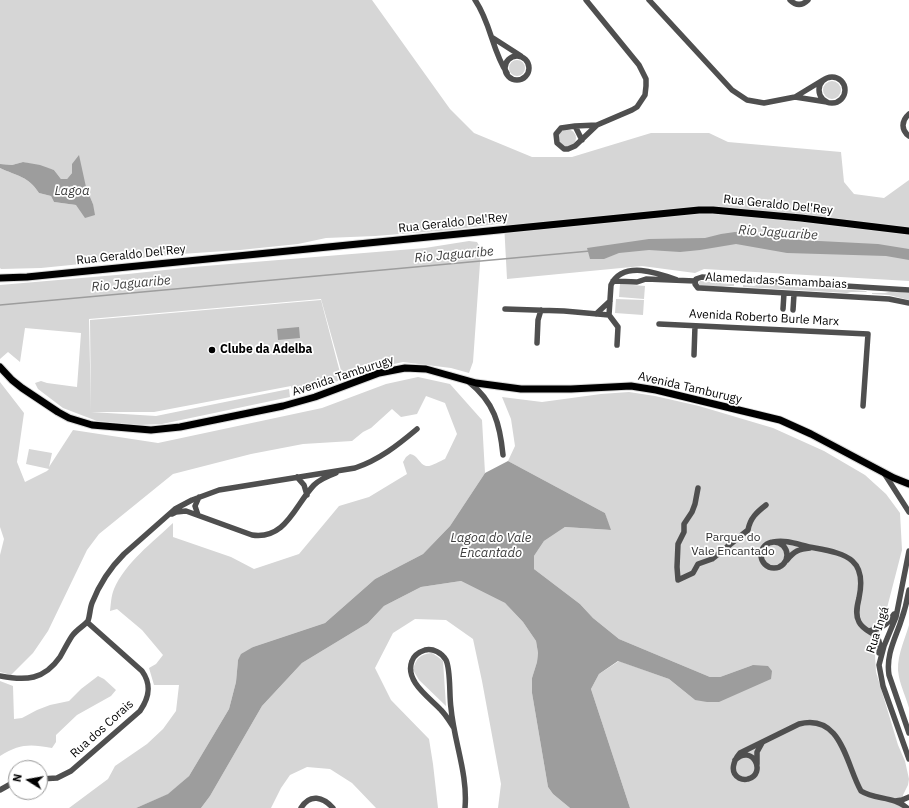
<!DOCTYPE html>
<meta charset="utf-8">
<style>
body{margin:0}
#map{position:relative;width:909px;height:808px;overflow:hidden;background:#fff;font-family:"IBM Plex Sans",sans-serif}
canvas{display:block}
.north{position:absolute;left:8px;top:760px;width:40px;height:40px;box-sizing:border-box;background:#fff;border:1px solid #999;border-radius:50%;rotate:281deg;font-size:11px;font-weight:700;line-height:16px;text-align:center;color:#000}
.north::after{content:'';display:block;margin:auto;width:14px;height:18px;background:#000;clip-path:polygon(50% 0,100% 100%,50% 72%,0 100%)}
</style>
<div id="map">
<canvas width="909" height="808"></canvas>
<div class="north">N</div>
</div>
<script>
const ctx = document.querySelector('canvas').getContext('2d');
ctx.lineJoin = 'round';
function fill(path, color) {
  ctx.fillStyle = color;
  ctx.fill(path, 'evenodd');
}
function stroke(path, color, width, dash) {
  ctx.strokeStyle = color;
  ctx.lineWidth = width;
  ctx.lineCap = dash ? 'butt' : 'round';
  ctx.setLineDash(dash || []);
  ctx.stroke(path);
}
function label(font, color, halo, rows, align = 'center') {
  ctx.font = font + ' "IBM Plex Sans",sans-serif';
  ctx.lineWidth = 3.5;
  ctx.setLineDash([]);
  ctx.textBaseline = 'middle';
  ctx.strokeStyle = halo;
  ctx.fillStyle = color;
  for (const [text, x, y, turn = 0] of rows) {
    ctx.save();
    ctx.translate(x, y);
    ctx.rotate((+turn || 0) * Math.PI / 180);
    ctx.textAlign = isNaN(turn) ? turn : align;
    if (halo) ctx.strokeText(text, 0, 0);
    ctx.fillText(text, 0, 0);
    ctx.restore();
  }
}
fill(new Path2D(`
 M0,0H372L450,109L474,133L532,157H572L651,133H709L728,142L841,152L844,182L854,194L884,198L909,180V281L704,269L695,273L642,266L507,279L504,223L451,230L375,236L326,238L298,244L240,250L181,254L41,268L1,269L0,268V168C17,176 28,176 39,193L51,196L54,202L76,205L93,204L86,187L72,164V173L67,179H61L54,170L23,162L12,165L0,164Z
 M509 68a8 8 0 1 1 16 0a8 8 0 1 1-16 0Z
 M823 90a9 9 0 1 1 18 0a9 9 0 1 1-18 0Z
 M558 138a9 9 0 1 1 18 0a9 9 0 1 1-18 0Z
 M469,241L477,242L481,249L473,362L469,373L451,368L403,362L380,367L344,381L321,299L89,319L91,412L156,416L289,389L290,397L162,424L140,425L97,421L63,408L38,389L35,383L41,381L47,383L77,387L81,333L25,328L20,362L8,352L0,359V285L128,274L193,267L425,248Z
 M700,281L734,284V286C723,285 707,292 698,284Z
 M620,284L645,286L644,299L619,297Z
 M760,284L867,291L866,292H851L847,293L743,287V285L754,286Z
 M892,291L909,293V300L889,295L872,294V293H885Z
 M616,299L644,300L643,315L615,313Z
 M321,300L342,380L293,392L291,386L154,412H91L90,320Z
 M418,377L450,384L482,420L485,473L450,526L423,554L375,579L325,623L253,647L238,660L236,682L229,709L189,776L169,794L136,808H66H69L108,779L115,766L147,744L163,729L176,711L179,685H154L149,668L156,664L163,655L142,630L117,609L110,611C111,604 111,596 114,589C125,563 153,542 173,523V537L231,557L254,569L299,554L339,506L369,497L407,474L403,462L406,457L410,454C418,455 419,464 426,466C431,467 440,461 445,459L457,434L445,403L426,396L417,414L401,417L392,409L371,428L363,432L352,441L303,444L251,454L173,474L99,534L87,550L48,631L33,653L11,675L0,672V555L4,539L0,527V382L24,413L17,462L25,482L47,471L49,469L26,464L29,449L52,453L49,467L73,430L158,443L322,408L386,384Z
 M629,392L655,396L699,406L773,428L824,451L865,475L886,494L900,513L902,550L887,608L876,644L875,655L876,672L898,745L905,761L909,779L908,785L903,795L902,808H630L591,689L599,674L619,661L669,679L695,700L753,665L720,677H710L619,639L593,618L580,604L534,569V556L544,541L565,527L610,530L605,513L508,461L515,446L511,419L502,397L542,402L601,394Z
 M461,581L505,603L523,622L536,641L538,653L537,662L532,678V693L548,787L553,794L570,808H498L501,784L482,681L473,639L446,620L415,619L393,633L375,668L391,700L429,739L433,764L438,808H376L352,783L330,769L307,767L290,775L281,788L271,808H201L210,796L262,706L302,663L368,623L384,606L421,587Z
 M909,625V708C906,697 901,687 899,677C895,660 904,642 909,625Z
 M432,653L438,657L443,661L446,706L419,680L413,670C416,658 420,654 432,653Z
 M98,676L104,679L116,690L111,696L77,715L56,735V742L52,748C29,744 20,744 0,756V681L13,686L14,719L22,718L37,710L50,705L69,701L81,689Z`), '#d6d6d6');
fill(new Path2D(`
 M79,155L86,187L93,204L95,215L85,218L76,205L54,202L51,196L39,193C28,176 17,176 0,168V164L12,165L23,162L40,165L54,170L61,179H67L72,173V164Z
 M735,232L780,239L878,244L909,249V260L886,256L787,253L736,244L700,250L680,252L649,250L619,253L604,259H590L587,248L649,239L705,238L721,234Z
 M299,327L300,338L278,340L277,329Z
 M508,461L605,513L611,530L565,527L544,541L534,556V569L580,604L593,618L619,639L710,677H720L753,665L768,666L772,671L771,679L719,702H707L695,700L669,679L618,661L599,674L591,689L630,808H570L553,794L548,787L532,693V678L537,662L538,653L536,641L523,622L505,603L461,581L421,587L384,606L368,623L302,663L262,706L210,796L201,808H136L168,794L189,776L229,709L236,682L238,660L241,654L253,647L325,623L375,579L423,554L450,526L485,473Z`), '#9d9d9d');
stroke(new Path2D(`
 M0,305L590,251`), '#9d9d9d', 1.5);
const major = new Path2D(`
 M0,278L27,277L699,210H713L801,218L909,231
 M0,367L12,380L22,388L58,412L69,418L92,425L151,430L180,427L283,406L315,397L379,373L405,368L426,369L476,383L521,389H571L631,386L656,390L780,420L811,434L894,478L909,484`);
stroke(major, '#dbdbdb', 9);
stroke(new Path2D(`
 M475,0C491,23 492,51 507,73
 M586,0L639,65L646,79V86L645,95L637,107L632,110L597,125L575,146L568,149H564L557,143L556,134L561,128L575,126L597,125
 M649,0L732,90L747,100L764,103L795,97L823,80
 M790,0C796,6 802,6 808,0
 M493,38L521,56
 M505 68a12 12 0 1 1 24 0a12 12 0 1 1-24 0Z
 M819 90a13 13 0 1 1 26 0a13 13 0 1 1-26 0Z
 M795,97L827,102
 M909,114C901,121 901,130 909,136
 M575,126L582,140
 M613,281L637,282L646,279L695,281
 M909,290L702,277L696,279L695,284L698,288H700L889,299L909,303
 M505,309L564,311L609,315
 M783,309L784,293
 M793,310L794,294
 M596,314L610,301
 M659,324L868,334L863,406
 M537,343L538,320L541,310
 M617,345L618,327L609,315L611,285C623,260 658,273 677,280
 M694,355L695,326
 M469,382C494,402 500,424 503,455
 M884,473L909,512
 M297,477L304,485L307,495
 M698,488L695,504L692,512L684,524V532L678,544L677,567L678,580L693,573L698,564L712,559L748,530C750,518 757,512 766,505
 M172,514L176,512L186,511L252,535C286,540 295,505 314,485C320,479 328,476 336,473
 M198,515L195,506L199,497
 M773,542C788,539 801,546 815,548C848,554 867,560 859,598C857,606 855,615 859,622C863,630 872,632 878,638L880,645L879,653
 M761 555a13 13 0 1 1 26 0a13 13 0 1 1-26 0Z
 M909,551L896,617L884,646L879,665L883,686L909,759
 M787,560C794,551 799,549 810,548
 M909,590C907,602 904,613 900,624C894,641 886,656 889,675L909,733
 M869,631C881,629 889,624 894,614
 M0,676C26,681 44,680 60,657C64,650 68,642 72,636C76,630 85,625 88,621C90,615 90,608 92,603C99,585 111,567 124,554L175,509L192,500L219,490L355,468C379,460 398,445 417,429
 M454,728C450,722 446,715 441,710C430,698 404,681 412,661C414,655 419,652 425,650C433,648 442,653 446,660C451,670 449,696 451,708C454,742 468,774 465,808
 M735,760C753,743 767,774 748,779C745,780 741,779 739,778C729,772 734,760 740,753L799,724C842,713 846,765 861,791C875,800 894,796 907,808
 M757,764V752L762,743
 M40,779L57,778L71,771L140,711C149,698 152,685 142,671L87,622
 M0,790L16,781
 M895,801L902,800L909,797
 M301,808C310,793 323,797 333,808`), '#4f4f4f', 5.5);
stroke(major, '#000', 7);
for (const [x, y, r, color] of [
 [212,350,4,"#000"]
]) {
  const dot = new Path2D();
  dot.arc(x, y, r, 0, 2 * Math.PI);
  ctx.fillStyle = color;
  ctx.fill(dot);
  stroke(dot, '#fff', 1.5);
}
label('12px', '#000', '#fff', [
 ["Rua Geraldo Del'Rey",778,205,6],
 ["Rua Geraldo Del'Rey",453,223,-6],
 ["Rua Geraldo Del'Rey",131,255,-6],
 ["Alameda das Samambaias",776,281,3],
 ["Avenida Roberto Burle Marx",764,318,3],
 ["Avenida Tamburugy",343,376,-18],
 ["Avenida Tamburugy",690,388,13],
 ["Rua Ingá",878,630,-72],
 ["Rua dos Corais",102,729,-42]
]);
label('bold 12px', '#000', '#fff', [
 ["Clube da Adelba",220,350]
], 'left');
label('12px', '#2d2d2d', '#fff', [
 ["Parque do",733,538],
 ["Vale Encantado",733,552]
]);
label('italic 13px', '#3e3e3e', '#fff', [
 ["Lagoa",72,191],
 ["Rio Jaguaribe",778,233,4],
 ["Rio Jaguaribe",454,255,-5],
 ["Rio Jaguaribe",131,284,-5],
 ["Lagoa do Vale",491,538],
 ["Encantado",491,553]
]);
</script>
